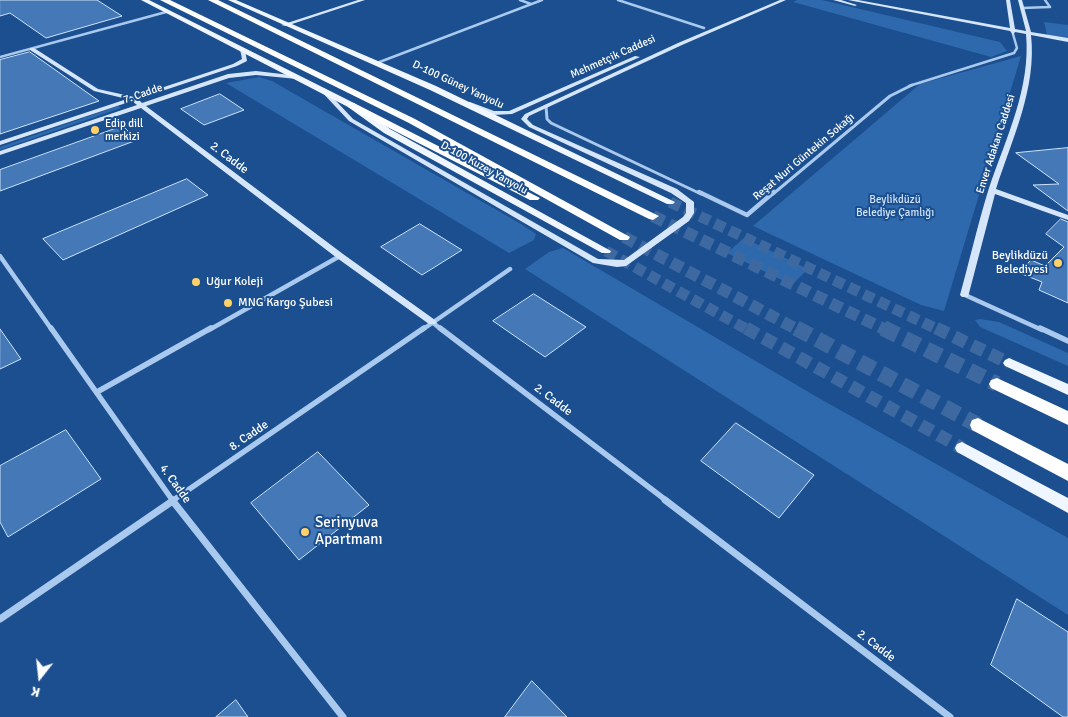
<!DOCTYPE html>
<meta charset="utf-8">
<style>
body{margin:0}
#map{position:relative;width:1068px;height:717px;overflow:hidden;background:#1b4f8f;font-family:Signika,sans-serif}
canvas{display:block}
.north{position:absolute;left:15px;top:652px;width:50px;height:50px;-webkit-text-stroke:4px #1b4f8f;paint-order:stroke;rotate:196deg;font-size:14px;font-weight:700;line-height:20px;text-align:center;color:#fff}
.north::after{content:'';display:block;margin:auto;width:18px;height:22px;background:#fff;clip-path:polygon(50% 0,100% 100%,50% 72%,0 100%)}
</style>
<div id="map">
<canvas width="1068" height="717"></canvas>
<div class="north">K</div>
</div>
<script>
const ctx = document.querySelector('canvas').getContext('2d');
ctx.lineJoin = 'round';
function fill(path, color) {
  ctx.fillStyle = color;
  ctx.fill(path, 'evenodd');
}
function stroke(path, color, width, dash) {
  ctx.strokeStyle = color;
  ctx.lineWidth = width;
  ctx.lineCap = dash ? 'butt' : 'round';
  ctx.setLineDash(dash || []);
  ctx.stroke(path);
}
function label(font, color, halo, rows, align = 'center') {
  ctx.font = font + ' Signika,sans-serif';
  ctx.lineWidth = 4;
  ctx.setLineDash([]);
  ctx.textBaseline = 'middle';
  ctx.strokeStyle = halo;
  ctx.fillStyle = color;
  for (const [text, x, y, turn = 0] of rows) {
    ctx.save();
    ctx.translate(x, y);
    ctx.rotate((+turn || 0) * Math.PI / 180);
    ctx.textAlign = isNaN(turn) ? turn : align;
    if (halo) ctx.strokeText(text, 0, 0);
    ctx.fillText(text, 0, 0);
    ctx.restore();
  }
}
fill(new Path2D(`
 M797,0H822L1000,42L1007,51L991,57L793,2Z
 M1044,22L1068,25V38L1047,35Z
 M1021,56L944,311L921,305L753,226L920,84Z
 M259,77L272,81L521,224L536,234L534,240L509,253L226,83Z
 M118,106L121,108L0,150V147Z
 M744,238L808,269L792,285L727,253Z
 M563,248L817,397L1068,538V615L525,269L549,252Z
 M980,319L999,322L1068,353V366L980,327L975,320Z`), '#2e69ad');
const building = new Path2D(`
 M0,0H97L122,16L46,38L10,13L0,16Z
 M30,52L99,101L0,134V60Z
 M220,94L244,110L204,125L181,109Z
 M123,126L137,140L0,191V170Z
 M1068,148V211L1033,185L1059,184L1016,153Z
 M187,179L208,195L63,260L43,239Z
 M1061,219L1068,222V303L1039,290L1042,282L1022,274L1025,266L1031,260L1045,266L1064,247L1046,234Z
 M420,224L462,250L422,275L381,247Z
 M534,294L586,327L545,357L493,321Z
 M0,329L21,359L0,369Z
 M736,423L814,475L779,518L701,461Z
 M66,430L101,479L8,537L0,522V466Z
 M318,452L369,505L299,560L251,503Z
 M1017,599L1068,632V717H1063L991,665Z
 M532,681L567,717H505Z
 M236,700L248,717H216Z`);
fill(building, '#4478b7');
stroke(building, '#cfe3fa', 1);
stroke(new Path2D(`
 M670,202L939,330
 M606,251L748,330`), '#3d69a0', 11, [11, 5.5]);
stroke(new Path2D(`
 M746,328L962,448
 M936,328L1009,363`), '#3d69a0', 13, [13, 7]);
stroke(new Path2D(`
 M653,216L886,330
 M624,237L798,330`), '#3d69a0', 12, [12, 6]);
stroke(new Path2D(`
 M796,328L978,425
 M883,328L997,384`), '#3d69a0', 16, [16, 8]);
stroke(new Path2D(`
 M520,0L531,4
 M618,0L704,28
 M1022,8L1050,7L1045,0
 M0,57L166,12
 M377,63L542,0
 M909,86L1014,53L1017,48L1013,34`), '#a9c9ee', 2.5);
stroke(new Path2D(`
 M546,106L547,119L551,123L701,194
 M773,194L890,96L912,85`), '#a9c9ee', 3);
stroke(new Path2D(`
 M699,192L747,215L774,192
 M0,256L52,330
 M965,295L1042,330
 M432,322L442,330
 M209,330L340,256
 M422,330L510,269`), '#a9c9ee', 4.5);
stroke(new Path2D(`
 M51,328L173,501
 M440,328L667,501
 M1040,328L1068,341
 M97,392L211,328
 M172,501L424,328`), '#a9c9ee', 5.5);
stroke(new Path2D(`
 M172,500L343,717
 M665,500L950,717
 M0,619L174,500`), '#a9c9ee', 7);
fill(new Path2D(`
 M358,0H365L286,26L281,25Z
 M780,0H786L682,45L529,116L527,119L533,125L677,189L694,202V213L689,221L626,266L617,267L593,263L349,121L319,89L324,88L353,119L598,259L624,260L683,217L686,213V203L671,193L529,127L521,119L525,114L678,43Z
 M833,0H841L857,5L855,6Z
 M848,0H858L1010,28L1006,0H1010L1015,29L1026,31L1018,0H1022L1031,32L1068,38V42L1031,35C1037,88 1012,139 996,189L1068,215V220L995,194L968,297H962L960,295C970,259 978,223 989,188C1006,138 1031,88 1026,34L1015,32L1013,35L1010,31Z
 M30,48H34L98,89L134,97L233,64L242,59L240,49L245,50L247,61L237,66L138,99L142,103L228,74L256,71L299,76L300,77L297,79L256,75L229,78L146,106L343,254L435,320L437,322L435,324H429L337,258L141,108L0,155V151L137,105L132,101L0,145V141L127,99L94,91L30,50Z
 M635,56L640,57L512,114L493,115L465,103L470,102L494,111H509Z`), '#d6e6fa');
fill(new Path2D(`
 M141,0H149L354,103L390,129L611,251L610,253H602L384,133L348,107Z
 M228,0H236L436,86L675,202L673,204H667L430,90Z
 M1009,358L1068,384V395L1005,366L1003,363L1005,360Z
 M962,442L1068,498V513L957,452L955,448L957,444Z`), '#f0f6ff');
fill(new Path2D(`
 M160,0H170L415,119L630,237L628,240H620L409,123Z
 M208,0H218L659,216L653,220L649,219Z
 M348,103H354L540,198L538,200H530L348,107Z
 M997,378L1068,411V425L991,388L989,384L991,380Z
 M978,418L1068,464V481L972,430L970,425L972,420Z`), '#fff');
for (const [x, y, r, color] of [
 [95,130,5,"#ffd166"],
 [1058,263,5,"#ffd166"],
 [196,282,5,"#ffd166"],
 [228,303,5,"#ffd166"],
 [305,532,5,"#ffd166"]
]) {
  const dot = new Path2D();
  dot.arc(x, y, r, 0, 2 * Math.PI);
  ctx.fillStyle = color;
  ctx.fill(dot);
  stroke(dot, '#1b4f8f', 2);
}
label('11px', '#fff', '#1b4f8f', [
 ["Mehmetçik Caddesi",613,57,-24],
 ["D-100 Güney Yanyolu",458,85,25],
 ["7. Cadde",143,94,-19],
 ["Enver Adakan Caddesi",996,144,-72],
 ["Reşat Nuri Güntekin Sokağı",804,157,-40],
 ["D-100 Kuzey Yanyolu",484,168,29]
]);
label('11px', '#fff', '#1b4f8f', [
 ["Edip dill",105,124],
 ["merkizi",105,137]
], 'left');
label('11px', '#cfe3fa', '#1b4f8f', [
 ["Beylikdüzü",895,200],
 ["Belediye Çamlığı",895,213]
]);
label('12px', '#fff', '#1b4f8f', [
 ["2. Cadde",229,158,37],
 ["2. Cadde",553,400,37],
 ["8. Cadde",249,436,-34],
 ["4. Cadde",175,484,54],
 ["2. Cadde",876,646,37]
]);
label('12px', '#fff', '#1b4f8f', [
 ["Beylikdüzü",1048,256,"right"],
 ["Belediyesi",1048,270,"right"],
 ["Uğur Koleji",206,282],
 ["MNG Kargo Şubesi",238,303]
], 'left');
label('15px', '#fff', '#1b4f8f', [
 ["Serinyuva",315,523],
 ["Apartmanı",315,540]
], 'left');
</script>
